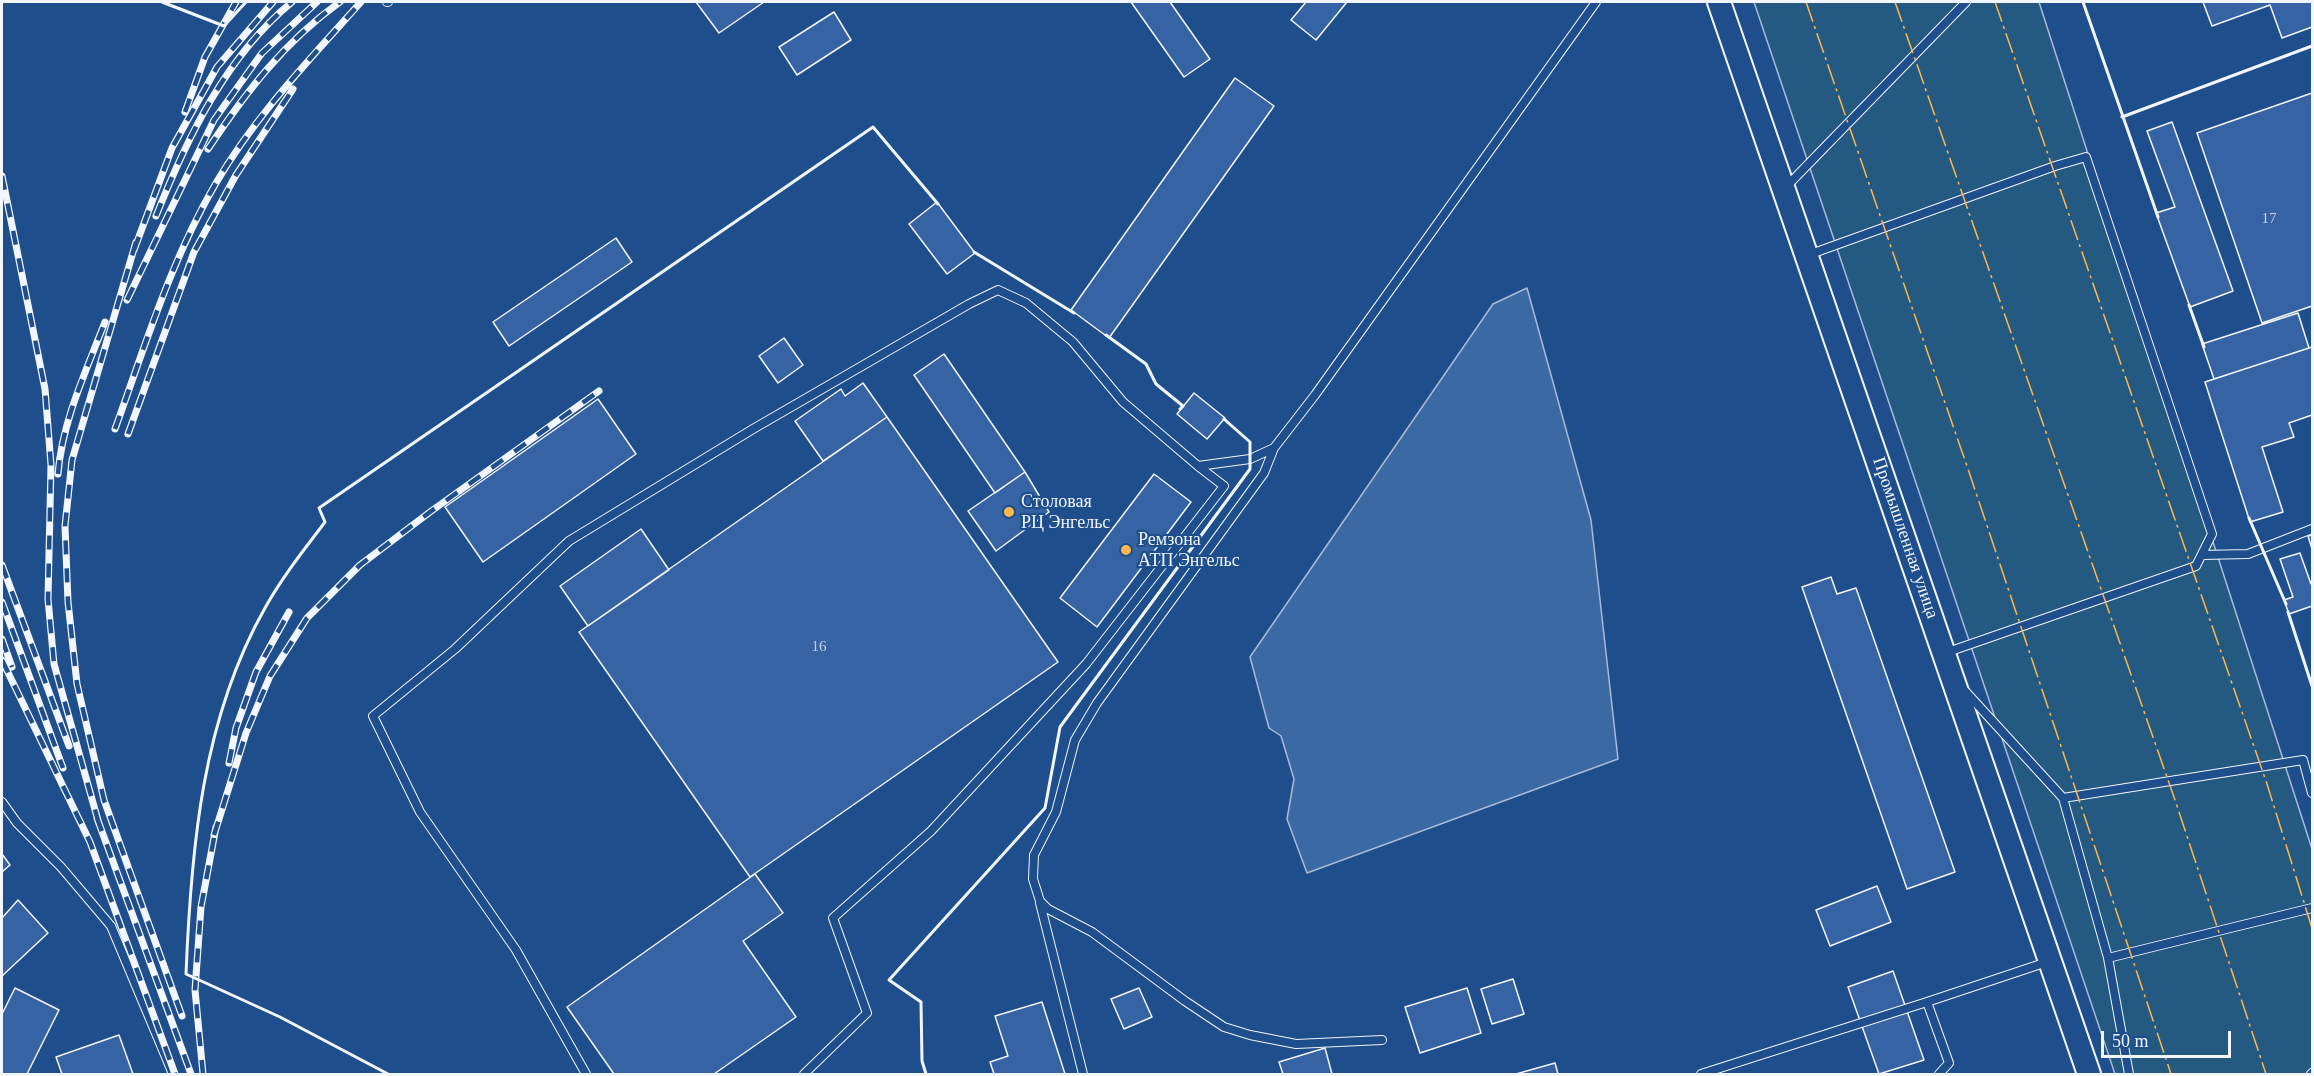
<!DOCTYPE html>
<meta charset="utf-8">
<style>
body{margin:0}
#map{position:relative;width:2314px;height:1076px;overflow:hidden;background:#1f4e8c;font-family:"Times New Roman",serif}
canvas{display:block}
.frame{position:absolute;inset:0;border:3px solid #f2f6ff;pointer-events:none}
.scale{position:absolute;left:2101px;top:1031px;width:130px;height:27px;box-sizing:border-box;border:3px solid #f2f6ff;border-top:0;padding-left:8px;font-size:18px;line-height:21px;white-space:nowrap;color:#f2f6ff;-webkit-text-stroke:4px #1f4e8c;paint-order:stroke}
</style>
<div id="map">
<canvas width="2314" height="1076"></canvas>
<div class="frame"></div>
<div class="scale">50 m</div>
</div>
<script>
const ctx = document.querySelector('canvas').getContext('2d');
ctx.lineJoin = 'round';
function fill(path, color) {
  ctx.fillStyle = color;
  ctx.fill(path, 'evenodd');
}
function stroke(path, color, width, dash) {
  ctx.strokeStyle = color;
  ctx.lineWidth = width;
  ctx.lineCap = dash ? 'butt' : 'round';
  ctx.setLineDash(dash || []);
  ctx.stroke(path);
}
function label(font, color, halo, rows, align = 'center') {
  ctx.font = font + ' "Times New Roman",serif';
  ctx.lineWidth = 4.5;
  ctx.setLineDash([]);
  ctx.textBaseline = 'middle';
  ctx.strokeStyle = halo;
  ctx.fillStyle = color;
  for (const [text, x, y, turn = 0] of rows) {
    ctx.save();
    ctx.translate(x, y);
    ctx.rotate((+turn || 0) * Math.PI / 180);
    ctx.textAlign = isNaN(turn) ? turn : align;
    if (halo) ctx.strokeText(text, 0, 0);
    ctx.fillText(text, 0, 0);
    ctx.restore();
  }
}
const green = new Path2D(`
 M1754,2H2039L2312,849V1074H2115Z`);
fill(green, '#245a82');
stroke(green, '#a8bbd7', 1.5);
const water = new Path2D(`
 M1527,288L1591,520L1618,759L1307,873L1287,819L1294,779L1281,736L1269,728L1250,657L1493,304Z`);
fill(water, '#3b69a3');
stroke(water, '#a8bbd7', 1.5);
const building = new Path2D(`
 M696,2H764L719,33Z
 M1131,2H1170L1210,59L1184,77Z
 M1306,2H1347L1316,40L1291,20Z
 M2203,2H2312V27L2282,38L2270,5L2212,26Z
 M834,12L851,40L797,75L779,47Z
 M1235,78L1274,106L1109,338L1071,310Z
 M2312,93V306L2262,323L2197,133Z
 M2172,122L2233,291L2190,307L2156,213L2175,207L2147,131Z
 M937,202L975,253L947,274L909,224Z
 M616,238L632,262L509,346L493,322Z
 M2298,313L2309,348L2214,379L2202,344Z
 M784,338L803,365L778,383L759,356Z
 M2312,347V415L2289,423L2294,437L2262,447L2283,512L2250,522L2205,382Z
 M944,354L1025,472L995,493L914,375Z
 M863,383L887,417L823,461L795,421L841,389L845,396Z
 M1194,393L1225,418L1207,439L1177,414Z
 M598,399L636,454L483,562L445,507Z
 M887,417L1058,662L750,877L579,632Z
 M1025,472L1049,512L996,551L968,511Z
 M1154,474L1191,502L1097,627L1060,598Z
 M641,529L669,570L588,626L560,586Z
 M2312,535V549L2308,536Z
 M2300,553L2311,584H2312V606L2289,614L2284,600L2293,597L2280,559Z
 M1831,577L1837,594L1856,588L1955,872L1907,889L1802,587Z
 M2,854L10,865L2,872Z
 M755,874L783,913L743,941L796,1017L714,1074H614L567,1007Z
 M1877,886L1891,922L1830,946L1816,910Z
 M18,900L48,933L2,976V918Z
 M1893,971L1924,1060L1879,1074L1848,987Z
 M1513,979L1524,1014L1492,1024L1481,989Z
 M15,988L59,1010L27,1074H2V1014Z
 M1139,988L1152,1017L1124,1029L1111,999Z
 M1467,988L1481,1033L1420,1053L1405,1007Z
 M1042,1002L1065,1074H994L990,1062L1008,1056L995,1016Z
 M119,1035L133,1074H62L56,1057Z
 M1325,1048L1332,1074H1283L1279,1062Z
 M1555,1063L1558,1074H1516Z`);
fill(building, '#3563a3');
stroke(building, '#f2f6ff', 1.5);
const lane = new Path2D(`
 M387,2H388
 M1785,188L1966,2
 M1808,255L2055,166L2086,157L2212,534L2196,566L1945,653
 M1274,448L1264,473L1097,703L1075,740L1056,812L1034,855L1033,879L1040,901L1048,909L1092,932L1185,1001L1224,1027L1250,1035L1296,1044L1382,1040
 M1198,466L1250,459L1274,448L1315,395L1596,2
 M2202,555L2248,554L2312,529
 M1965,691L2063,798L2108,958L2129,1074
 M2063,798L2303,760L2312,793
 M2,802L17,823L61,867L111,926L173,1074
 M1040,903L1083,1074
 M2108,958L2312,908
 M586,1074L516,950L420,812L373,716L455,649L569,541L753,429L969,304L998,290L1026,303L1073,342L1123,402L1198,466L1224,486L1086,664L931,831L833,918L867,1013L804,1074
 M1701,1074L1927,1002
 M1939,1074L1949,1063L1927,1002L2047,962
 M2311,1074L2312,1073`);
const secondary = new Path2D(`
 M1719,2L2089,1074`);
stroke(lane, '#f2f6ff', 10);
stroke(secondary, '#f2f6ff', 26);
stroke(lane, '#1f4e8c', 8);
stroke(secondary, '#1f4e8c', 22);
const rail = new Path2D(`
 M185,112L205,57L236,2
 M208,149C246,92 284,42 340,2
 M2,176L45,389L51,465L48,599L54,664L99,824
 M156,216C187,138 226,56 292,2
 M136,242L72,460L65,526L68,602L77,684L104,800L182,1016
 M134,250L172,148L217,67L273,2
 M127,300L214,120L262,53L317,2
 M115,429C145,346 171,260 216,183C255,116 310,59 361,2
 M128,434L194,252L236,175L293,89
 M58,474C62,422 86,371 105,322
 M2,565L69,746
 M2,602L63,768
 M2,639L12,667
 M2,660L90,842L175,1074
 M229,763L236,728L256,672L289,612
 M97,818L191,1074
 M214,835L246,733L270,676L307,618L360,565L430,512L599,391
 M203,1074L195,990L201,907L216,827`);
stroke(rail, '#f2f6ff', 7);
stroke(rail, '#1f4e8c', 4.5, [14]);
stroke(new Path2D(`
 M162,2L224,26L246,2
 M2083,2L2158,217
 M2122,117L2312,46
 M974,252L1074,313
 M2189,305L2204,347
 M1106,335L1146,364L1156,384L1183,406L1180,409
 M2249,518L2286,604
 M2288,612L2312,686
 M388,1074L280,1017L186,974C191,849 202,719 265,608C282,577 304,550 325,522L319,508L873,127L938,204
 M926,1074L922,1061L921,1002L889,980L1045,808L1060,727L1250,469V442L1224,419`), '#f2f6ff', 3);
stroke(new Path2D(`
 M1806,2L1968,469L2171,1074
 M1895,2L2174,797L2266,1074
 M1995,2L2267,784L2312,928`), '#ffb74d', 1.5, [21, 4.5, 3, 4.5]);
for (const [x, y, r, color] of [
 [1009,512,6,"#ffb74d"],
 [1126,550,6,"#ffb74d"]
]) {
  const dot = new Path2D();
  dot.arc(x, y, r, 0, 2 * Math.PI);
  ctx.fillStyle = color;
  ctx.fill(dot);
  stroke(dot, '#1f4e8c', 2);
}
label('15px', '#c3d1e8', null, [
 ["17",2269,219],
 ["16",819,647]
]);
label('18px', '#f2f6ff', '#1f4e8c', [
 ["Столовая",1021,502],
 ["РЦ Энгельс",1021,523],
 ["Ремзона",1138,540],
 ["АТП Энгельс",1138,561]
], 'left');
label('18px', '#f2f6ff', '#1f4e8c', [
 ["Промышленная улица",1905,538,71]
]);
</script>
